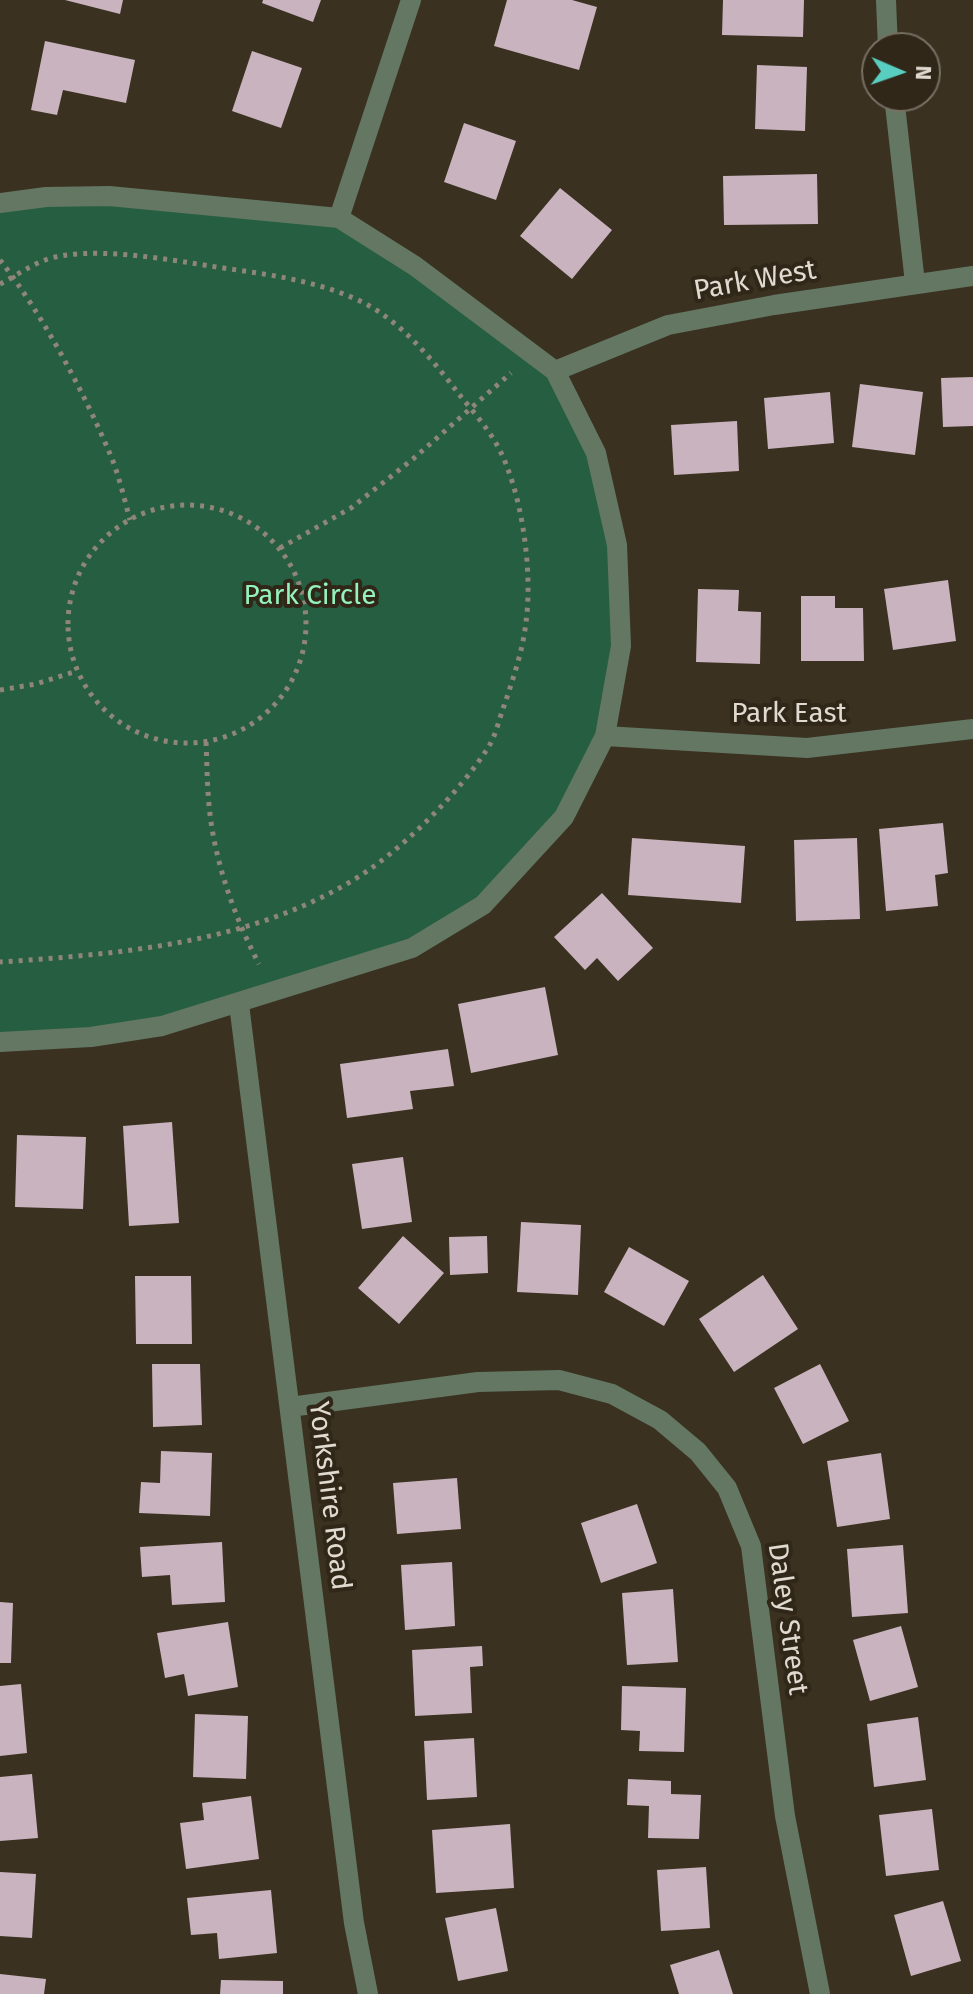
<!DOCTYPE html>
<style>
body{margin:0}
#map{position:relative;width:973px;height:1994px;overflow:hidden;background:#3a3121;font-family:"Fira Sans",sans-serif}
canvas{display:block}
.north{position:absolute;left:861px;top:32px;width:80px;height:80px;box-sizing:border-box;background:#302718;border:2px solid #766f62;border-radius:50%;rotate:92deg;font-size:22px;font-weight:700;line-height:32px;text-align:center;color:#e0dad0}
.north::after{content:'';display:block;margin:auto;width:28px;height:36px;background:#58cec0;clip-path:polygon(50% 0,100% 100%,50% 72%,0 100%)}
</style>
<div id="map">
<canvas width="973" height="1994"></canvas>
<div class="north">N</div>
</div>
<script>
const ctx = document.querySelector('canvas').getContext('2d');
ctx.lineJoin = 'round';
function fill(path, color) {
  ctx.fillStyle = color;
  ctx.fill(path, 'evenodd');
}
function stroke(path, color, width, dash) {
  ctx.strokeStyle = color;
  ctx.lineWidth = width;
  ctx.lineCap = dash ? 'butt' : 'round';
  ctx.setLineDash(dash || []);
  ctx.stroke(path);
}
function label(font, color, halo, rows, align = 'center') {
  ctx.font = font + ' "Fira Sans",sans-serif';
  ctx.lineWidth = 8;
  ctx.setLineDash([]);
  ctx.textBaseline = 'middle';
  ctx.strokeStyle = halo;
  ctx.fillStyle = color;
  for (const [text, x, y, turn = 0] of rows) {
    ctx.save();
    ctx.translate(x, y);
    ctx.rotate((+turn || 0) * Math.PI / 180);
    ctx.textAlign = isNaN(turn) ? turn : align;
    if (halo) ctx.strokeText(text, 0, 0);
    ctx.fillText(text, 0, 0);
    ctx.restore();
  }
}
fill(new Path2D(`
 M46,197L339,218L555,371L596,453L621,646L605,736L564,817L483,905L412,948L239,1004L0,1042V203Z`), '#265e41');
fill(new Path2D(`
 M65,0H123L120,14Z
 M263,0H321L313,22L262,3Z
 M507,0H572L597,7L579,70L494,46Z
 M723,0H804L803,37L722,35Z
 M45,41L135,60L126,103L63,90L57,115L31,110Z
 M252,51L302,68L281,128L232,111Z
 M757,65L807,67L805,131L755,129Z
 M464,123L516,141L496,200L444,182Z
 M817,174L818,224L724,225L723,176Z
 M560,188L612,230L572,279L520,236Z
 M973,377V426L943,427L941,378Z
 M860,384L923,392L915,455L852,447Z
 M830,392L834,443L768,449L764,398Z
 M737,421L739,471L674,475L671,425Z
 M948,580L956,641L893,650L884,589Z
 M698,589L739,590L738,611L761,612L760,664L696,662Z
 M801,596H835V608H863L864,661H801Z
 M943,823L948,873L935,875L938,906L886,911L879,829Z
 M632,838L745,846L741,903L628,895Z
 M857,838L860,919L796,921L794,840Z
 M602,893L653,948L618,981L597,958L585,970L554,937Z
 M545,987L558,1055L471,1073L458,1004Z
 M448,1049L454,1086L410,1091L413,1109L347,1118L340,1064Z
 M172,1122L179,1223L129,1226L123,1126Z
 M17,1135L86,1137L83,1209L15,1207Z
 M403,1157L412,1222L362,1229L352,1164Z
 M521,1222L581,1225L578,1295L517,1292Z
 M403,1236L444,1273L399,1324L358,1288Z
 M487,1236L488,1273L450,1275L449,1237Z
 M629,1247L689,1281L664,1326L604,1292Z
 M763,1275L798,1329L734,1372L699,1319Z
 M135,1276H191L192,1344H136Z
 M152,1364H200L202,1425L153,1427Z
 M820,1364L849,1421L803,1444L774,1388Z
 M161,1451L212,1453L210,1516L139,1513L141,1482L160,1483Z
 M881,1453L890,1519L837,1527L827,1461Z
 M457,1478L461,1529L397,1534L393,1483Z
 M637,1504L657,1563L601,1583L581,1523Z
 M222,1542L225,1602L172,1605L170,1575L142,1577L140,1547Z
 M903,1545L908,1613L852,1617L847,1549Z
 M452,1562L455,1626L405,1630L401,1565Z
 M673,1589L678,1662L627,1665L622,1593Z
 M0,1602L13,1603L11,1663H0Z
 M228,1622L238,1687L188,1696L184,1674L165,1678L157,1633Z
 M901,1626L918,1687L870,1701L853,1640Z
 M482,1646L483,1666L470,1667L472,1713L415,1716L412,1650Z
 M21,1684L27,1753L0,1756V1686Z
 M622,1686L686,1688L684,1752L639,1751L640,1731L621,1730Z
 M195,1714L248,1716L246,1779L193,1777Z
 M918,1717L926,1780L874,1787L867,1724Z
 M474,1738L477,1797L427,1800L424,1741Z
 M32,1774L38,1838L0,1841V1777Z
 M628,1779L671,1781V1794L701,1795L699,1839L648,1838L649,1806L627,1805Z
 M251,1796L259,1859L186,1869L180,1823L204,1820L202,1803Z
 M932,1809L939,1870L886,1876L879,1815Z
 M510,1824L514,1888L436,1893L432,1830Z
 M706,1867L710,1928L661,1931L657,1870Z
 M0,1872L36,1874L32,1938L0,1936Z
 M271,1890L277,1953L219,1959L217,1933L191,1935L187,1898Z
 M943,1901L961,1961L911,1976L894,1915Z
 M496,1908L508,1971L458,1981L445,1918Z
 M719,1950L733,1994H679L670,1965Z
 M0,1974L46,1979L44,1994H0Z
 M221,1980L283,1981V1994H220Z`), '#c9b3be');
stroke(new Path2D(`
 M0,260C41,312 84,392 110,454C119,475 124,498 130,520
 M0,284C14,277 29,266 45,260C86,245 166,259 210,266C262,274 316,279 364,303C401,322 433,360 458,393C471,409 487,427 497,445C522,490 533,571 526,622C523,650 513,679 504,706C499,719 496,735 489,746C460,793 397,855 350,882C245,944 119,954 0,962
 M68 624a119 119 0 1 1 238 0a119 119 0 1 1-238 0Z
 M280,548L351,508L413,459L511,373
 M0,690L36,684L77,671
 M206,742C207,763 207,784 209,805C214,860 234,916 259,964`), '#8e8679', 5, [4, 6]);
stroke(new Path2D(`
 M886,0L888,48
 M894,96L915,283
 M0,203L46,197L109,196L339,218L415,266L555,371L596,453L617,545L621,646L605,736L564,817L483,905L412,948L162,1026L91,1037L0,1042
 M339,218L411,0
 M555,371L668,325L774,305L973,276
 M605,736L807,748L973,729
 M239,1004L354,1923L368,1994
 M290,1407L478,1382L559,1380L612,1394L660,1420L698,1452L727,1488L751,1546L785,1816L820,1994`), '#637763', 20);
label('28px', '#e0dad0', '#302718', [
 ["Park West",755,281,-10],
 ["Park East",789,714],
 ["Yorkshire Road",329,1496,83],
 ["Daley Street",787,1619,82]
]);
label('28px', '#94f2bc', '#302718', [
 ["Park Circle",310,596]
]);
</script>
